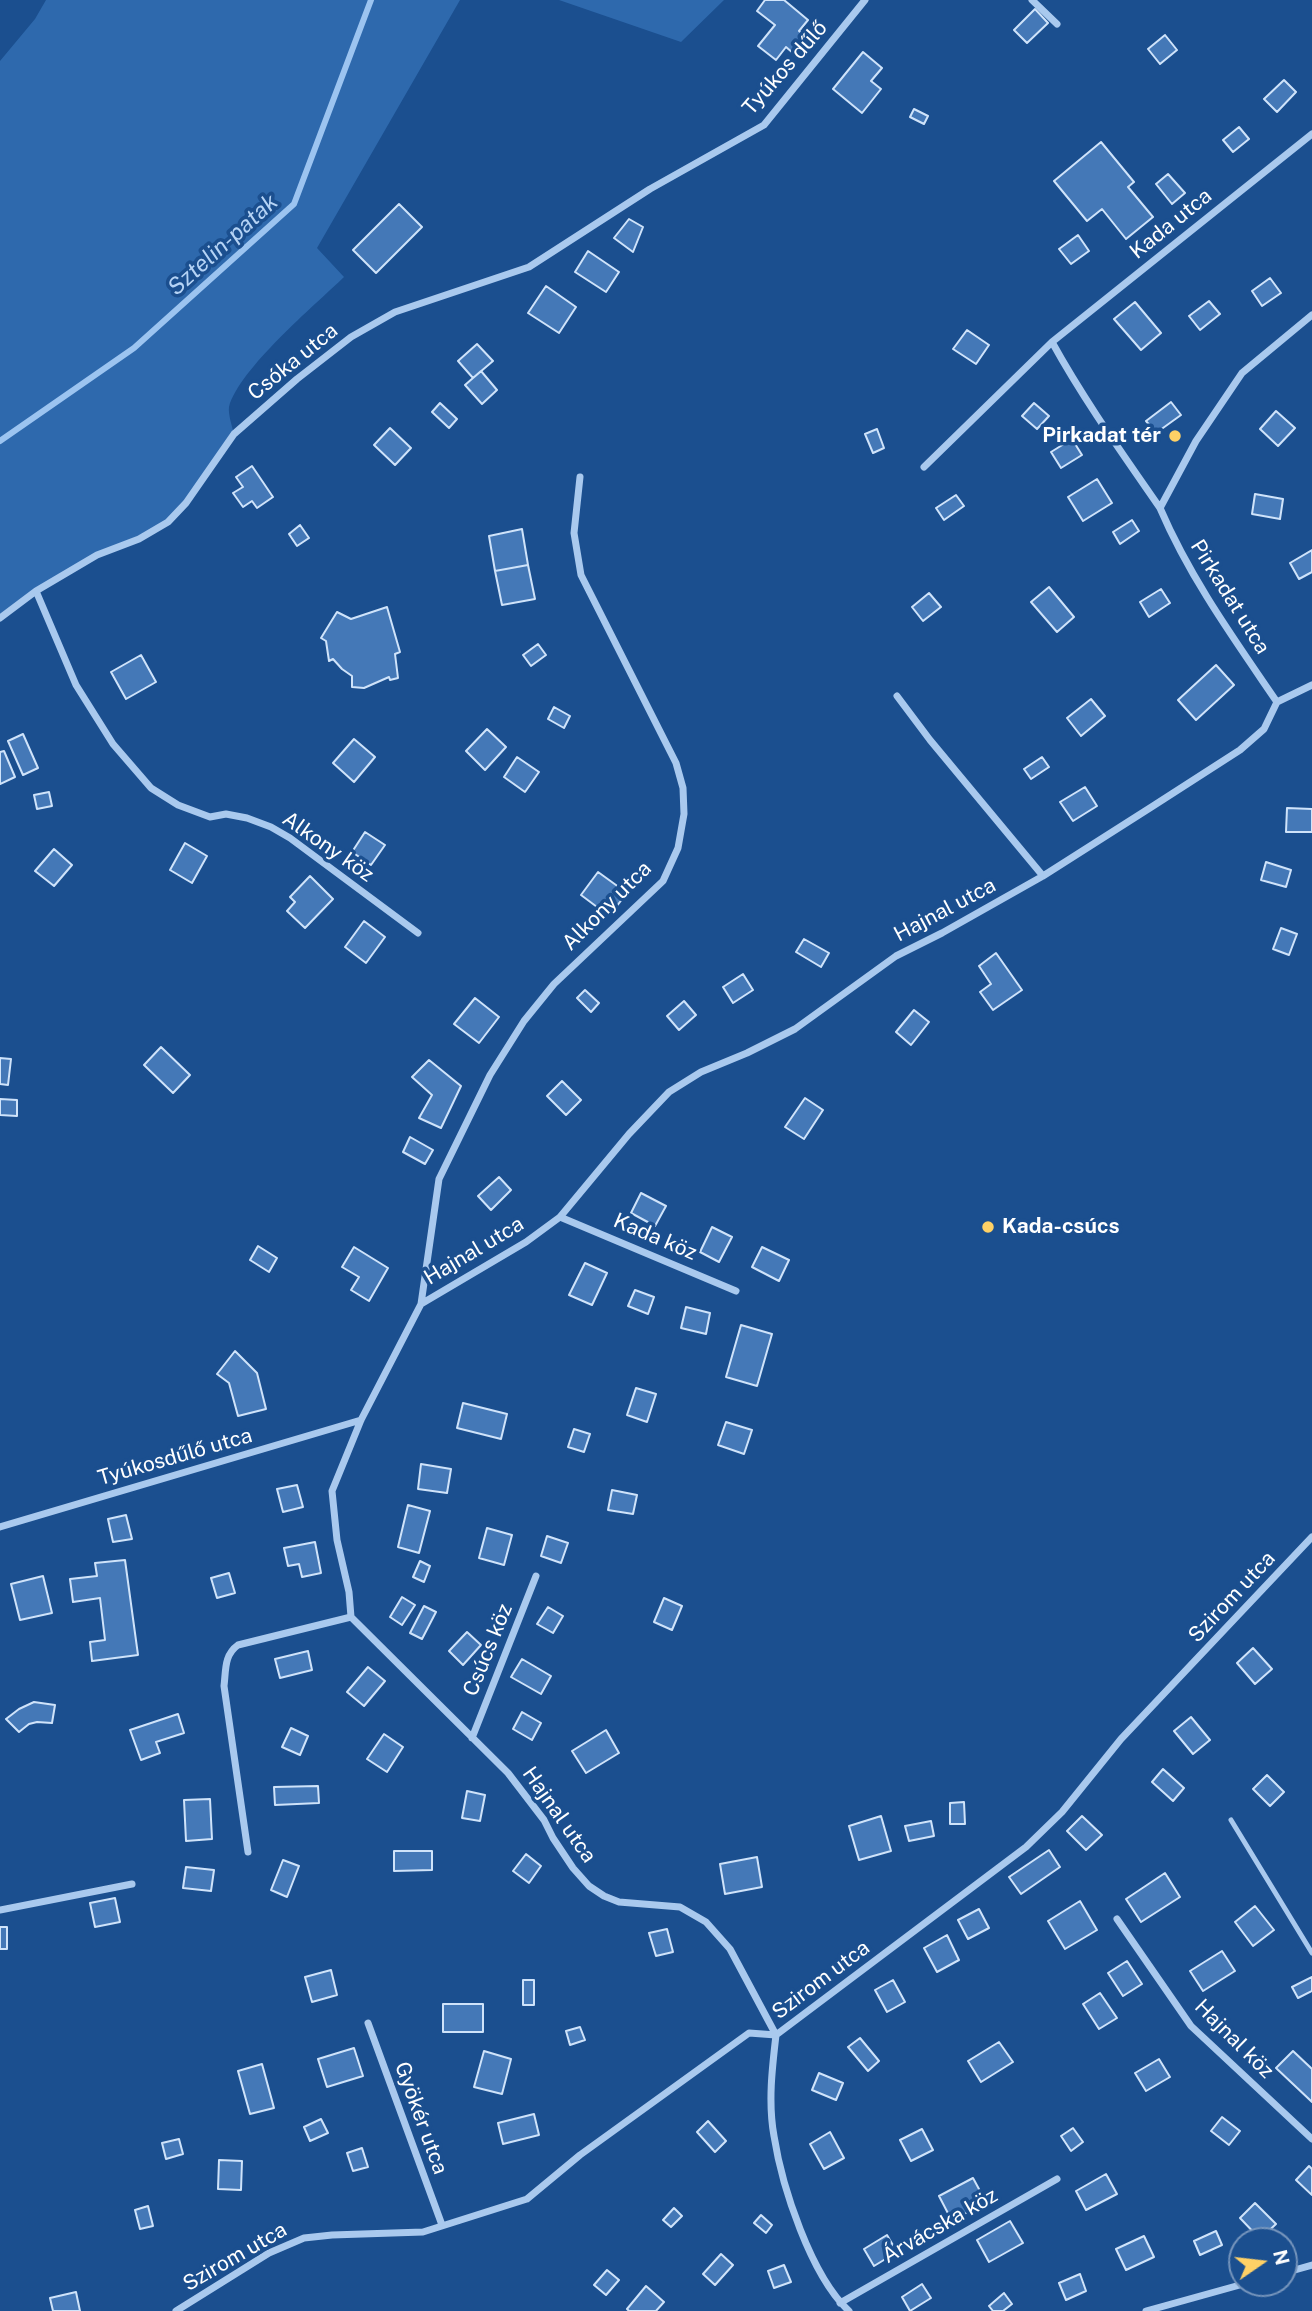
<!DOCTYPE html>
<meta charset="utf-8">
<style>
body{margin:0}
#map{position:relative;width:1312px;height:2311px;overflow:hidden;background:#1b4f8f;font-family:"Public Sans",sans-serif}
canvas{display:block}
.north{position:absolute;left:1228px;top:2227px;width:70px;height:70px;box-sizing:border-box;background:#1b4f8f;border:2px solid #7695bc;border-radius:50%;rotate:76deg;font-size:19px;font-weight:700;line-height:28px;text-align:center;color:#fff}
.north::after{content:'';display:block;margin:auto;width:24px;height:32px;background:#ffd166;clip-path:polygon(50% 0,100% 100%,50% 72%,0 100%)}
</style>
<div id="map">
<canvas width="1312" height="2311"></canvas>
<div class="north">N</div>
</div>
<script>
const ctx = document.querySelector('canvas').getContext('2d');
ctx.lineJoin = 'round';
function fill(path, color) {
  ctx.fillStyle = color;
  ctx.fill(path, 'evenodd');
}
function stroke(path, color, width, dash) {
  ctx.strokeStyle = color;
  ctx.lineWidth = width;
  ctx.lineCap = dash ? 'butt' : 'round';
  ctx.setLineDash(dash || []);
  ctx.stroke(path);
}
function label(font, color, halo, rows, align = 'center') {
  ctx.font = font + ' "Public Sans",sans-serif';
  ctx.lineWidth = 7;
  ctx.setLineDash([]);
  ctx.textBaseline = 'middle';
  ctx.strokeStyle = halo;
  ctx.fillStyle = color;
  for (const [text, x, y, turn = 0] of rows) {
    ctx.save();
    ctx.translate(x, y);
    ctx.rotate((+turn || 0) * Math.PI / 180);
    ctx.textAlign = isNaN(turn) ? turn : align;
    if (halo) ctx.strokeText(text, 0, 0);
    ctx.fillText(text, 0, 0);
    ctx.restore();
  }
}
fill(new Path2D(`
 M46,0H460L317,248L344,277C315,305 239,369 229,407C228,414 232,426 234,434L168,522L97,555L0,618V61L35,19Z
 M559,0H724L681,42Z`), '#2e69ad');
stroke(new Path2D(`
 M0,441L134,348L294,204L371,0`), '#9cc4f0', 6);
const building = new Path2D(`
 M765,0H784L808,20L799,31L806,37L793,53L786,47L776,60L758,46L775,25L757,11Z
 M1035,9L1048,23L1027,43L1014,30Z
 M1165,35L1177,50L1160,64L1148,49Z
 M863,52L882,68L871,81L881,89L862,113L833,89Z
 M1284,80L1296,92L1277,112L1264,99Z
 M914,109L928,116L924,124L910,117Z
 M1239,127L1249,139L1233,152L1223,140Z
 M1101,142L1134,182L1128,187L1153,217L1126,239L1102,209L1087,221L1054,181Z
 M1168,174L1185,193L1172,204L1156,184Z
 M399,204L422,227L376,273L353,250Z
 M629,219L643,227L633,252L614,238Z
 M1078,235L1089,251L1071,264L1059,249Z
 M588,251L619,272L606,292L575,272Z
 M1270,278L1281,293L1262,306L1252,291Z
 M546,286L576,307L559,333L528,313Z
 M1209,301L1220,314L1200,330L1189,316Z
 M1135,302L1161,333L1141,350L1114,319Z
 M967,330L989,345L976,364L953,349Z
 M477,344L493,361L473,378L458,361Z
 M481,371L497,390L482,404L465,385Z
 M1171,402L1181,415L1156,433L1146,421Z
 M440,403L457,419L449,428L432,412Z
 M1034,403L1049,416L1037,429L1022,416Z
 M1276,411L1295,428L1278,446L1260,429Z
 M390,428L411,448L395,465L374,445Z
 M877,429L884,448L873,453L865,434Z
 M1072,439L1082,455L1061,468L1051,452Z
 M252,466L273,497L257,508L252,501L243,507L233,493L243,487L236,477Z
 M1097,479L1112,503L1083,521L1068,497Z
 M1255,494L1283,499L1280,519L1252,514Z
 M956,495L964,506L944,520L936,508Z
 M1132,520L1139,531L1120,544L1113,532Z
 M300,525L309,538L297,546L289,534Z
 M522,529L528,565L495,571L489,536Z
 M1312,550V572L1299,579L1290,563Z
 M528,565L535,599L502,605L495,571Z
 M1049,587L1074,617L1057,632L1031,602Z
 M1161,589L1170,603L1149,617L1140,602Z
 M929,593L941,607L923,621L912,607Z
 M387,607L400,652L395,654L398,678L390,680L389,677L364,688L352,687V676L342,669L333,659L329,661L326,641L321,638L337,612L351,619Z
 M538,644L546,655L531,666L523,655Z
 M141,655L156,682L126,699L111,672Z
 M1216,665L1234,685L1196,720L1178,700Z
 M1091,699L1105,716L1081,736L1067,718Z
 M554,707L570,716L564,728L548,719Z
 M487,729L506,747L485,770L466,751Z
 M23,734L38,768L23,775L8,741Z
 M354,739L375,757L354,782L333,763Z
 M4,751L15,777L0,784V752Z
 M517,757L539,772L525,792L504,777Z
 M1042,757L1049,767L1031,779L1024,769Z
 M1085,787L1097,806L1073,821L1060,802Z
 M49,792L52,806L37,809L34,795Z
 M1287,808L1312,809V832H1286Z
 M365,832L385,845L371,865L352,852Z
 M185,843L207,856L192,883L170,870Z
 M54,849L72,865L54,886L35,871Z
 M1266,862L1291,870L1286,887L1261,880Z
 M598,872L627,893L609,916L581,895Z
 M310,876L333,899L305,928L287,911L295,902L290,897Z
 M364,921L385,937L366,963L345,947Z
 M1281,928L1297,934L1289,955L1273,949Z
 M804,939L829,953L821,967L796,952Z
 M996,953L1022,990L993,1010L980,992L991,984L979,966Z
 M743,974L753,990L733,1003L723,987Z
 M585,990L599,1003L591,1012L577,998Z
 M475,998L499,1017L479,1043L454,1024Z
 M684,1001L696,1015L679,1030L667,1016Z
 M914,1010L929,1022L911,1045L896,1032Z
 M161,1047L190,1075L173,1093L144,1065Z
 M0,1058L11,1059L8,1085L0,1084Z
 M429,1060L461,1086L441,1128L419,1118L432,1095L412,1077Z
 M562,1081L581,1100L566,1115L547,1096Z
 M805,1098L823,1110L804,1139L785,1127Z
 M0,1099L17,1100V1116L0,1115Z
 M410,1137L433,1150L425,1164L403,1152Z
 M499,1177L511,1190L491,1210L478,1196Z
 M641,1193L666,1206L655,1226L631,1213Z
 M712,1227L732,1237L719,1262L700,1252Z
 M258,1246L277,1258L269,1272L250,1260Z
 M354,1247L388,1268L369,1301L351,1290L359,1277L342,1267Z
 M762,1247L789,1260L779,1281L752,1267Z
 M585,1263L607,1273L592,1305L569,1295Z
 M635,1290L654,1297L648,1314L628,1306Z
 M686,1307L710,1313L706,1334L681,1328Z
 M741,1325L772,1334L757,1386L726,1377Z
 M235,1351L257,1373L266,1409L238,1416L229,1383L217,1374Z
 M636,1388L656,1394L647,1422L627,1415Z
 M463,1403L507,1414L501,1439L457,1428Z
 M726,1422L752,1430L744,1454L718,1445Z
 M574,1429L590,1434L584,1452L568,1447Z
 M421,1464L451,1469L447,1493L418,1489Z
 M297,1485L303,1507L283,1512L277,1489Z
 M612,1490L637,1495L633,1514L608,1510Z
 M408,1505L430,1511L419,1553L398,1547Z
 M126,1515L132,1539L113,1542L108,1519Z
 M487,1528L512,1535L504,1565L479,1558Z
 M547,1536L568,1543L561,1563L541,1556Z
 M315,1542L321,1573L302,1577L299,1564L288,1566L284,1548Z
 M125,1560L138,1655L92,1661L90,1642L105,1640L100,1598L73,1602L70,1579L97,1576L95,1563Z
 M420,1561L430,1566L424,1582L413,1577Z
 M229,1573L235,1593L217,1598L211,1578Z
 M43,1576L52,1613L20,1620L11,1584Z
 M402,1597L415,1605L402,1625L390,1617Z
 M664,1598L682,1606L672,1630L654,1622Z
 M424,1606L436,1612L422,1639L410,1633Z
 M548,1607L563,1616L553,1633L537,1624Z
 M467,1632L481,1645L463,1665L449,1651Z
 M1253,1648L1272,1669L1255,1684L1237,1663Z
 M308,1651L312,1670L280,1678L275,1659Z
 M522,1659L551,1676L541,1694L511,1677Z
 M368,1667L385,1681L364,1706L347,1692Z
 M34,1702L55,1705L52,1723L37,1722L29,1724L19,1732L6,1719L19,1709Z
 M522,1712L541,1723L532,1740L513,1729Z
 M178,1714L184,1733L156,1742L160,1753L141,1760L130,1730Z
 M1191,1717L1210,1740L1193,1754L1174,1731Z
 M291,1728L308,1736L300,1755L282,1747Z
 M606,1730L619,1753L586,1773L572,1751Z
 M384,1734L403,1747L387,1772L367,1759Z
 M1163,1769L1184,1788L1173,1801L1152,1782Z
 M1267,1775L1284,1792L1270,1806L1253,1789Z
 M318,1786L319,1803L275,1805L274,1787Z
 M467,1791L485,1795L480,1821L462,1818Z
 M210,1799L212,1839L186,1841L184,1800Z
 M964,1802L965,1824H950V1803Z
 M881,1816L891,1851L859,1860L849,1826Z
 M1082,1816L1102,1835L1086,1850L1067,1831Z
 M931,1821L934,1836L909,1841L905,1826Z
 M1049,1850L1060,1867L1021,1894L1009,1877Z
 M394,1851H432V1870L394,1871Z
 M526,1854L541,1866L529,1883L513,1871Z
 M757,1857L762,1887L725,1894L720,1864Z
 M283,1860L299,1866L287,1897L271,1890Z
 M186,1867L214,1870L211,1891L183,1888Z
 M1165,1873L1180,1897L1141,1922L1126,1899Z
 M115,1898L120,1922L95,1927L90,1903Z
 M1080,1901L1097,1930L1065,1949L1048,1921Z
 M1255,1906L1274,1930L1253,1946L1235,1922Z
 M979,1909L989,1928L968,1939L958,1920Z
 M0,1927H7V1949H0Z
 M667,1929L673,1952L656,1956L649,1933Z
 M947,1935L959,1960L937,1972L924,1948Z
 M1222,1951L1235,1971L1203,1991L1190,1971Z
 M1127,1961L1142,1984L1123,1996L1108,1973Z
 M331,1970L337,1995L312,2002L305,1977Z
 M1312,1977V1991L1298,1998L1292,1987Z
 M523,1980H534V2005H523Z
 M893,1980L905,2002L887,2012L875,1990Z
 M1100,1993L1117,2018L1099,2029L1083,2004Z
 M443,2004H483V2032H443Z
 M580,2027L585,2040L570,2045L566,2031Z
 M860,2038L879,2061L868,2071L848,2047Z
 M999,2042L1013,2062L981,2082L968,2061Z
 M354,2048L363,2076L327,2087L318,2059Z
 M484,2051L511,2059L502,2094L474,2087Z
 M1293,2051L1312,2069V2102L1276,2068Z
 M1159,2059L1170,2077L1146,2091L1135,2073Z
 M262,2064L274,2108L250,2114L238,2071Z
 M819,2073L843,2083L836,2100L812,2090Z
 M534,2114L539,2135L503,2144L498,2123Z
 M1222,2117L1240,2131L1229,2145L1211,2131Z
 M321,2119L328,2133L310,2141L304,2127Z
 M708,2121L726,2141L715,2152L697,2132Z
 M1073,2128L1083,2142L1071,2151L1061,2136Z
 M922,2129L933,2150L911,2161L900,2140Z
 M830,2132L844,2158L824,2169L810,2144Z
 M179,2139L183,2154L166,2159L162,2143Z
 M362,2148L368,2167L353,2171L347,2153Z
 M219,2160L242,2161L241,2190L218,2189Z
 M1309,2166L1312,2169V2195L1296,2180Z
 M1106,2174L1117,2194L1086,2210L1076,2191Z
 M973,2178L986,2202L952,2221L939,2196Z
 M1255,2203L1276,2224L1260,2239L1240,2218Z
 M148,2206L153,2226L140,2229L135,2210Z
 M674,2208L682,2216L671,2227L663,2220Z
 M761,2215L772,2225L766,2233L754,2223Z
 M1010,2221L1023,2243L989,2262L977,2240Z
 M1216,2231L1222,2245L1200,2255L1194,2241Z
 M887,2235L897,2252L874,2266L864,2249Z
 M1144,2236L1154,2257L1126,2270L1116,2249Z
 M721,2254L733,2265L715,2285L703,2274Z
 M784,2265L791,2282L774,2288L768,2271Z
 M607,2270L619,2280L606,2295L594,2285Z
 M1080,2274L1086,2291L1066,2300L1059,2283Z
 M922,2284L931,2298L910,2311L902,2297Z
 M646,2286L664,2302L656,2311H629L627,2309Z
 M76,2292L80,2311H53L50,2298Z
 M1004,2293L1012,2304L1003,2311H993L989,2306Z`);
fill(building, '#4478b7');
stroke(building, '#cfe3fa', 2);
stroke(new Path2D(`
 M1231,1820L1312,1953`), '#a9c9ee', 5);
stroke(new Path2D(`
 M1032,0L1057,24
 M1052,342C1084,400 1122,453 1160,508
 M924,467L1052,342L1312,134
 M36,591L76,685L113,744L151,788L178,805L210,817L226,814L247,818L271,827L290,838L418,933
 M0,618L36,591L97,555L139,539L168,522L186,503L234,434L297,379L351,337L395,312L529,267L650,189L764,125L865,0
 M897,696L930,740L1043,876
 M1277,702C1234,639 1190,578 1160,508L1196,441L1242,373L1312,315
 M1277,702L1312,685
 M560,1217L736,1291
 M421,1304L439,1179L490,1075L524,1021L554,984L663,881L678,848L684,814L683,788L676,763L581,575L574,533L580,477
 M0,1527L361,1420
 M472,1738L536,1576
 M248,1852L224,1686C226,1670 224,1655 238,1645L351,1617
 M0,1910L132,1884
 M1117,1919L1191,2026L1312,2139
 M368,2023L442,2225
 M776,2035L730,1949L706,1922L680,1907L619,1902L604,1896L589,1886L573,1868L553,1838L544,1820L508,1773L351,1617L349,1592L337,1540L332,1491L361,1420L421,1304L526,1242L560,1217L629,1134L669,1092L701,1072L747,1053L795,1029L896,956L942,933L1043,876L1153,806L1240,750L1264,729L1277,702
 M776,2035C772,2069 768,2103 774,2136C782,2187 811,2276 849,2311
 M1284,2273L1312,2265
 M840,2303L1057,2179
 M176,2311L269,2253L304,2238L332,2235L423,2232L527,2199L580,2155L749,2033L776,2035L1026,1847L1062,1812L1121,1739L1312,1537
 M1146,2311L1247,2283`), '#a9c9ee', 7);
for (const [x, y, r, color] of [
 [1175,436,7,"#ffd166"],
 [988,1227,7,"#ffd166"]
]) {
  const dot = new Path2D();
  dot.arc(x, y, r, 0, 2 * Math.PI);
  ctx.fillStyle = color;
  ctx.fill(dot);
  stroke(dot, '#1b4f8f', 2.5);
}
label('21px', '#fff', '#1b4f8f', [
 ["Tyúkos dűlő",785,68,-49],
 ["Kada utca",1171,224,-39],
 ["Csóka utca",293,362,-39],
 ["Pirkadat utca",1230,597,58],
 ["Alkony köz",328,847,35],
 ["Alkony utca",607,906,-45],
 ["Hajnal utca",945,910,-28],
 ["Kada köz",655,1237,23],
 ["Hajnal utca",474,1251,-31],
 ["Tyúkosdűlő utca",175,1457,-16],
 ["Szirom utca",1232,1597,-47],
 ["Csúcs köz",488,1650,-68],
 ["Hajnal utca",559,1815,55],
 ["Szirom utca",821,1980,-37],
 ["Hajnal köz",1234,2039,45],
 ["Gyökér utca",421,2118,70],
 ["Árvácska köz",940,2226,-30],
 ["Szirom utca",235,2257,-30]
]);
label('bold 21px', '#fff', '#1b4f8f', [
 ["Pirkadat tér",1161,436],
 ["Kada-csúcs",1002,1227,"left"]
], 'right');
label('italic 23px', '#b5d3f5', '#1b4f8f', [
 ["Sztelin-patak",223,245,-42]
]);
</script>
